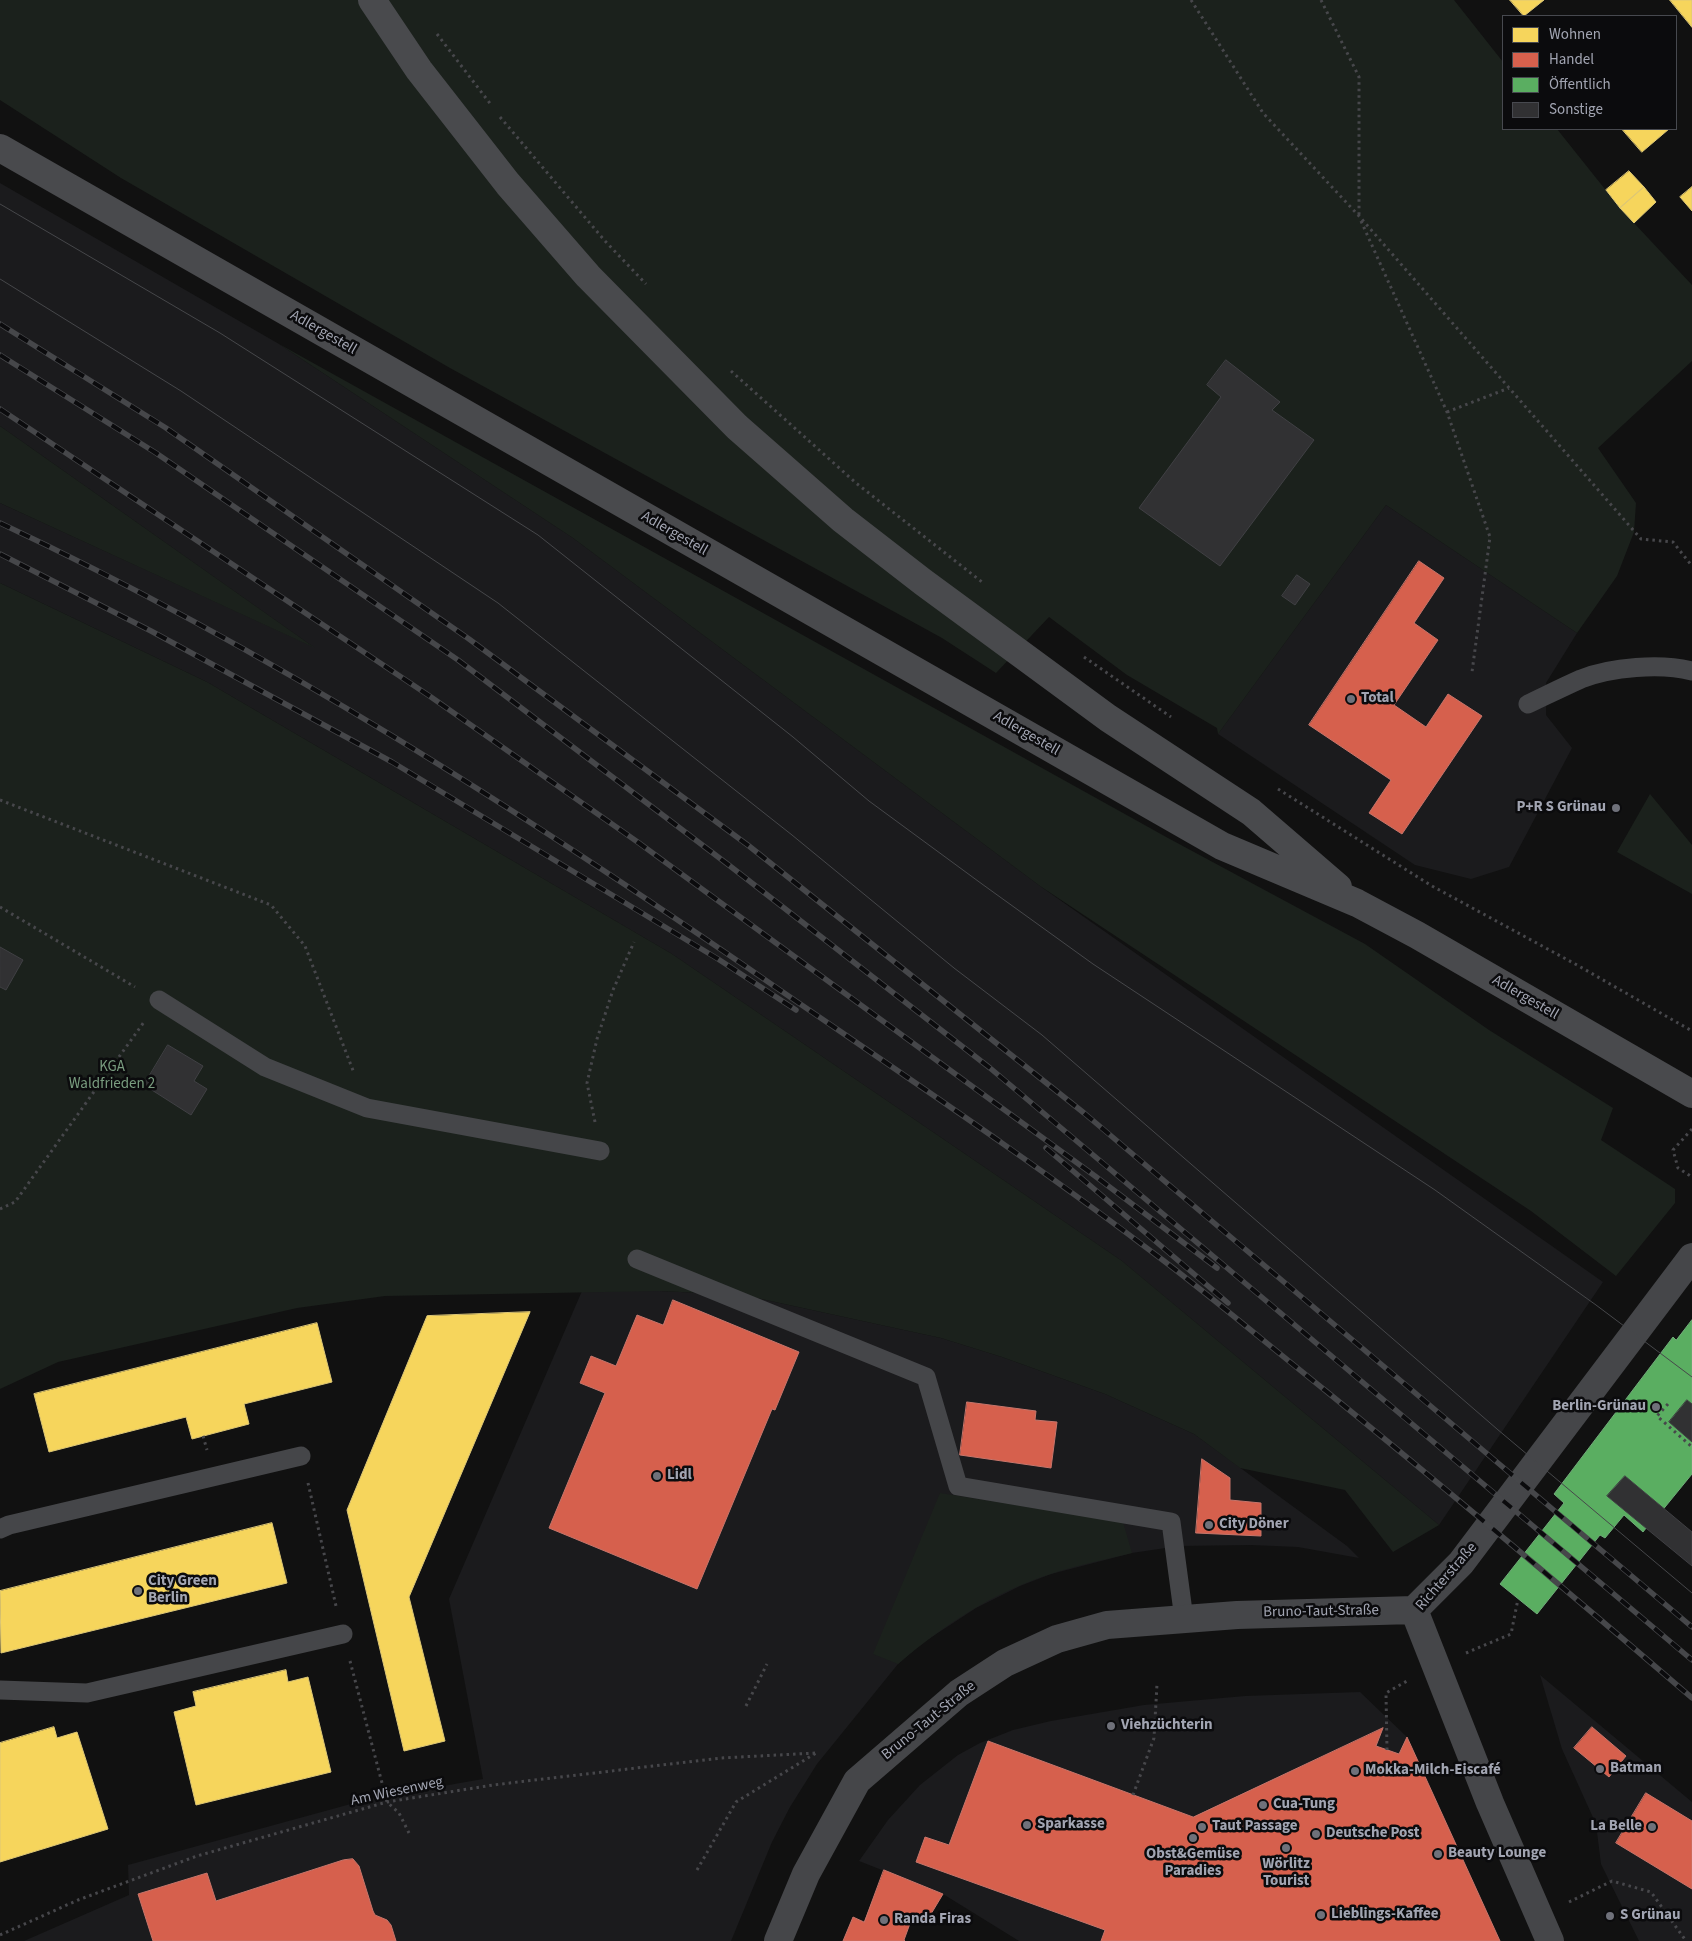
<!DOCTYPE html>
<meta charset="utf-8">
<style>
body{margin:0}
#map{position:relative;width:1692px;height:1941px;overflow:hidden;background:#111;font-family:"Source Sans 3",sans-serif}
canvas{display:block}
.legend{position:absolute;left:1502px;top:15px;width:175px;height:115px;box-sizing:border-box;background:#0b0b0d;border:1px solid #47494f;margin:0;padding:6px 9px;list-style:none;font-size:15px;color:#a2a5b2}
.legend li{display:flex;align-items:center;gap:10px;height:25px}
.legend b{width:25px;border:1px solid #47494f}
</style>
<div id="map">
<canvas width="1692" height="1941"></canvas>
<ul class="legend">
<li><b style="height:14px;background:#f6d55c"></b>Wohnen</li>
<li><b style="height:14px;background:#d6604d"></b>Handel</li>
<li><b style="height:14px;background:#5aae61"></b>Öffentlich</li>
<li><b style="height:14px;background:#313133"></b>Sonstige</li>
</ul>
</div>
<script>
const ctx = document.querySelector('canvas').getContext('2d');
ctx.lineJoin = 'round';
function fill(path, color) {
  ctx.fillStyle = color;
  ctx.fill(path, 'evenodd');
}
function stroke(path, color, width, dash) {
  ctx.strokeStyle = color;
  ctx.lineWidth = width;
  ctx.lineCap = dash ? 'butt' : 'round';
  ctx.setLineDash(dash || []);
  ctx.stroke(path);
}
function label(font, color, halo, rows, align = 'center') {
  ctx.font = font + ' "Source Sans 3",sans-serif';
  ctx.lineWidth = 5;
  ctx.setLineDash([]);
  ctx.textBaseline = 'middle';
  ctx.strokeStyle = halo;
  ctx.fillStyle = color;
  for (const [text, x, y, turn = 0] of rows) {
    ctx.save();
    ctx.translate(x, y);
    ctx.rotate((+turn || 0) * Math.PI / 180);
    ctx.textAlign = isNaN(turn) ? turn : align;
    if (halo) ctx.strokeText(text, 0, 0);
    ctx.fillText(text, 0, 0);
    ctx.restore();
  }
}
fill(new Path2D(`
 M0,183L279,344L573,538L1040,886L1603,1282L1439,1525L1122,1261L672,954L207,682L0,583V503L312,646L0,426Z
 M1386,505L1577,633L1546,683V715L1572,748L1509,867L1471,879L1415,865L1218,734Z
 M582,1291H660L743,1295L941,1338L1002,1357L1105,1394L1194,1434L1347,1546L1359,1558L1298,1547L1251,1545L1179,1546L1132,1553L1051,1574L1020,1586L976,1608L921,1644L898,1664L817,1764L790,1807L772,1842L731,1941H24L129,1895L128,1865L369,1799L483,1779L449,1599Z
 M1540,1675L1692,1802V1941H1639L1601,1864L1596,1824L1562,1749Z
 M1360,1692L1407,1737L1500,1941H1019L943,1894L859,1861L888,1820L920,1785L958,1755L980,1743L1013,1730L1051,1721L1144,1705L1245,1696Z`), '#1b1b1d');
fill(new Path2D(`
 M0,0H1454L1503,62V129H1557L1620,208L1692,285V361L1598,448L1636,503L1634,532L1617,576L1577,633L1386,505L1218,734L1217,728L1127,675L1049,617L996,673L942,638L450,368L121,178L0,100Z
 M279,344L1168,838L1365,944L1489,1030L1613,1108L1601,1140L1675,1189V1203L1616,1276L1531,1211L1040,886L573,538Z
 M0,426L315,648L0,503Z
 M0,583L207,682L672,954L1122,1261L1439,1525L1393,1552L1345,1490L1240,1468L1194,1434L1105,1394L1002,1357L941,1338L743,1295L660,1291L385,1296L297,1308L58,1362L0,1389Z
 M1650,794L1692,845V894L1617,852Z
 M940,1493L1123,1522L1132,1553C1105,1560 1077,1565 1051,1574C994,1592 942,1626 898,1664L873,1654Z`), '#1b211c');
const homes = new Path2D(`
 M1510,0H1544L1524,16Z
 M1670,0H1692V27Z
 M1622,129H1669L1642,152Z
 M1629,171L1644,187L1620,208L1606,190Z
 M1644,187L1656,202L1634,223L1620,208Z
 M1692,187V211L1680,197Z
 M530,1312L409,1597L445,1741L404,1751L347,1510L427,1316Z
 M317,1323L332,1382L244,1404L249,1424L192,1439L186,1417L49,1452L34,1394Z
 M272,1523L287,1583L1,1653L0,1591Z
 M286,1670L288,1682L308,1677L331,1772L196,1805L174,1712L196,1706L193,1692Z
 M54,1727L57,1738L77,1732L108,1829L0,1862V1743Z`);
fill(homes, '#f6d55c');
stroke(homes, '#ddc776', 1);
const shops = new Path2D(`
 M1419,561L1444,578L1414,623L1438,640L1394,705L1426,727L1448,694L1482,716L1402,834L1369,813L1391,780L1309,725Z
 M673,1300L799,1352L775,1410L772,1409L697,1589L549,1528L605,1393L580,1383L591,1356L616,1366L637,1315L663,1325Z
 M967,1402L1036,1411L1035,1420L1057,1422L1051,1468L960,1455Z
 M1202,1459L1230,1478V1500L1261,1503V1536L1196,1533Z
 M1592,1727L1626,1756L1609,1777L1574,1748Z
 M1383,1728L1376,1746L1399,1754L1407,1737L1500,1941H1101L1105,1930L916,1862L925,1837L949,1845L988,1741L1193,1817Z
 M1646,1793L1692,1821V1889L1616,1843Z
 M353,1859L359,1866L373,1911L375,1915L387,1920L391,1925L396,1941H153L138,1894L207,1873L216,1901L343,1860Z
 M884,1870L943,1894L925,1924L912,1918L904,1940L905,1941H843L853,1917L864,1922Z`);
fill(shops, '#d6604d');
stroke(shops, '#c6756b', 1);
const public = new Path2D(`
 M1692,1320V1474L1661,1512L1692,1538V1558L1650,1523L1643,1532L1624,1515L1605,1538L1600,1535L1537,1614L1500,1584L1564,1503L1554,1494L1673,1337L1676,1340Z`);
fill(public, '#5aae61');
stroke(public, '#70ab79', 1);
const building = new Path2D(`
 M1226,360L1280,402L1272,410L1314,440L1220,566L1139,508L1221,397L1207,385Z
 M1297,575L1310,584L1295,605L1282,596Z
 M0,947L23,960L6,990L0,987Z
 M168,1045L203,1066L194,1081L207,1089L191,1115L144,1085Z
 M1687,1400L1692,1404V1442L1669,1422Z
 M1625,1476L1692,1532V1566L1607,1496Z`);
fill(building, '#313133');
stroke(building, '#404044', 1);
stroke(new Path2D(`
 M1191,0L1263,113L1359,216L1641,539L1673,542L1692,566
 M1321,0L1359,77V216
 M437,34L492,106
 M500,117L605,241L646,284
 M1361,221L1447,412L1490,537L1472,672
 M731,371L856,483L982,582
 M1447,412L1509,388
 M1084,657L1171,717
 M1278,789L1432,886L1577,965L1692,1031
 M0,800L271,905L305,946L354,1073
 M0,907L135,987
 M595,1122L587,1083L597,1039L613,990L634,942
 M1692,1129L1673,1150L1678,1168L1692,1177
 M0,1209L15,1202L144,1022
 M1668,1404L1657,1416L1692,1447
 M203,1436L207,1450
 M308,1483L336,1606
 M1466,1653L1511,1634L1518,1599
 M350,1661L387,1802L399,1813L409,1833
 M746,1706L767,1664
 M1387,1750L1386,1693L1407,1681
 M1133,1795L1154,1738L1157,1684
 M697,1870L736,1802L816,1753
 M1569,1902L1612,1881L1651,1892L1686,1941
 M0,1935L78,1900L197,1856L387,1802L493,1785L721,1758L816,1753`), '#47474b', 3, [2.5, 4]);
stroke(new Path2D(`
 M1528,704C1545,696 1563,687 1581,679C1611,667 1661,663 1692,671
 M159,1000L265,1067L367,1108L600,1151
 M637,1259L926,1377L958,1486L1171,1522L1184,1619
 M0,1529L9,1525L301,1456
 M0,1690L87,1693L343,1634`), '#454649', 19);
stroke(new Path2D(`
 M1414,1610L1461,1563L1692,1257
 M1414,1610L1490,1803L1550,1941
 M778,1941L806,1874L857,1781L959,1693L1005,1663L1057,1639L1107,1625L1237,1615L1414,1610`), '#454649', 28);
stroke(new Path2D(`
 M372,0L419,70L508,184L588,276L737,427L843,520L923,582L1108,718L1251,812L1338,887
 M0,148L1222,846L1357,903L1417,935L1692,1094`), '#494a4d', 28);
stroke(new Path2D(`
 M0,204L220,333L538,535L793,737L869,801L982,884L1093,964L1435,1190L1596,1305L1692,1377
 M0,279L181,391L498,603L792,835L954,968L1042,1035L1497,1429L1692,1593`), '#46474a', 1);
const rail = new Path2D(`
 M0,324L166,428L469,639L749,846L1084,1113L1692,1627
 M0,355L156,453L458,660L730,866L990,1068L1692,1660
 M0,409L431,697L639,843L1095,1176L1217,1268
 M0,523C272,651 527,815 774,986C905,1076 1038,1165 1164,1261C1219,1303 1272,1348 1326,1391C1450,1492 1571,1594 1692,1698
 M0,554L151,631L392,762L718,959L796,1010
 M1046,1148L1228,1303`);
stroke(rail, '#46474a', 5.5);
stroke(rail, '#0b0b0d', 4, [11]);
for (const [x, y, r, color] of [
 [1351,699,5,"#6f717a"],
 [1616,808,5,"#6f717a"],
 [1656,1407,5,"#6f717a"],
 [657,1476,5,"#6f717a"],
 [1209,1525,5,"#6f717a"],
 [138,1591,5,"#6f717a"],
 [1111,1726,5,"#6f717a"],
 [1600,1769,5,"#6f717a"],
 [1355,1771,5,"#6f717a"],
 [1263,1805,5,"#6f717a"],
 [1027,1825,5,"#6f717a"],
 [1202,1827,5,"#6f717a"],
 [1652,1827,5,"#6f717a"],
 [1316,1834,5,"#6f717a"],
 [1193,1838,5,"#6f717a"],
 [1286,1848,5,"#6f717a"],
 [1438,1854,5,"#6f717a"],
 [1321,1915,5,"#6f717a"],
 [1610,1916,5,"#6f717a"],
 [884,1920,5,"#6f717a"]
]) {
  const dot = new Path2D();
  dot.arc(x, y, r, 0, 2 * Math.PI);
  ctx.fillStyle = color;
  ctx.fill(dot);
  stroke(dot, '#0b0b0d', 2);
}
label('15px', '#a2a5b2', '#0b0b0d', [
 ["Adlergestell",323,333,30],
 ["Adlergestell",674,534,30],
 ["Adlergestell",1026,734,30],
 ["Adlergestell",1525,998,30],
 ["Richterstraße",1447,1577,-49],
 ["Bruno-Taut-Straße",1321,1612,-1],
 ["Bruno-Taut-Straße",929,1721,-39],
 ["Am Wiesenweg",397,1792,-12]
]);
label('bold 15px', '#a2a5b2', '#0b0b0d', [
 ["Total",1361,699],
 ["P+R S Grünau",1606,808,"right"],
 ["Berlin-Grünau",1646,1407,"right"],
 ["Lidl",667,1476],
 ["City Döner",1219,1525],
 ["City Green",148,1582],
 ["Berlin",148,1599],
 ["Viehzüchterin",1121,1726],
 ["Batman",1610,1769],
 ["Mokka-Milch-Eiscafé",1365,1771],
 ["Cua-Tung",1273,1805],
 ["Sparkasse",1037,1825],
 ["Taut Passage",1212,1827],
 ["La Belle",1642,1827,"right"],
 ["Deutsche Post",1326,1834],
 ["Beauty Lounge",1448,1854],
 ["Obst&Gemüse",1193,1855,"center"],
 ["Paradies",1193,1872,"center"],
 ["Wörlitz",1286,1865,"center"],
 ["Tourist",1286,1882,"center"],
 ["Lieblings-Kaffee",1331,1915],
 ["S Grünau",1620,1916],
 ["Randa Firas",894,1920]
], 'left');
label('15px', '#799c7f', '#0b0b0d', [
 ["KGA",112,1068],
 ["Waldfrieden 2",112,1085]
]);
</script>
